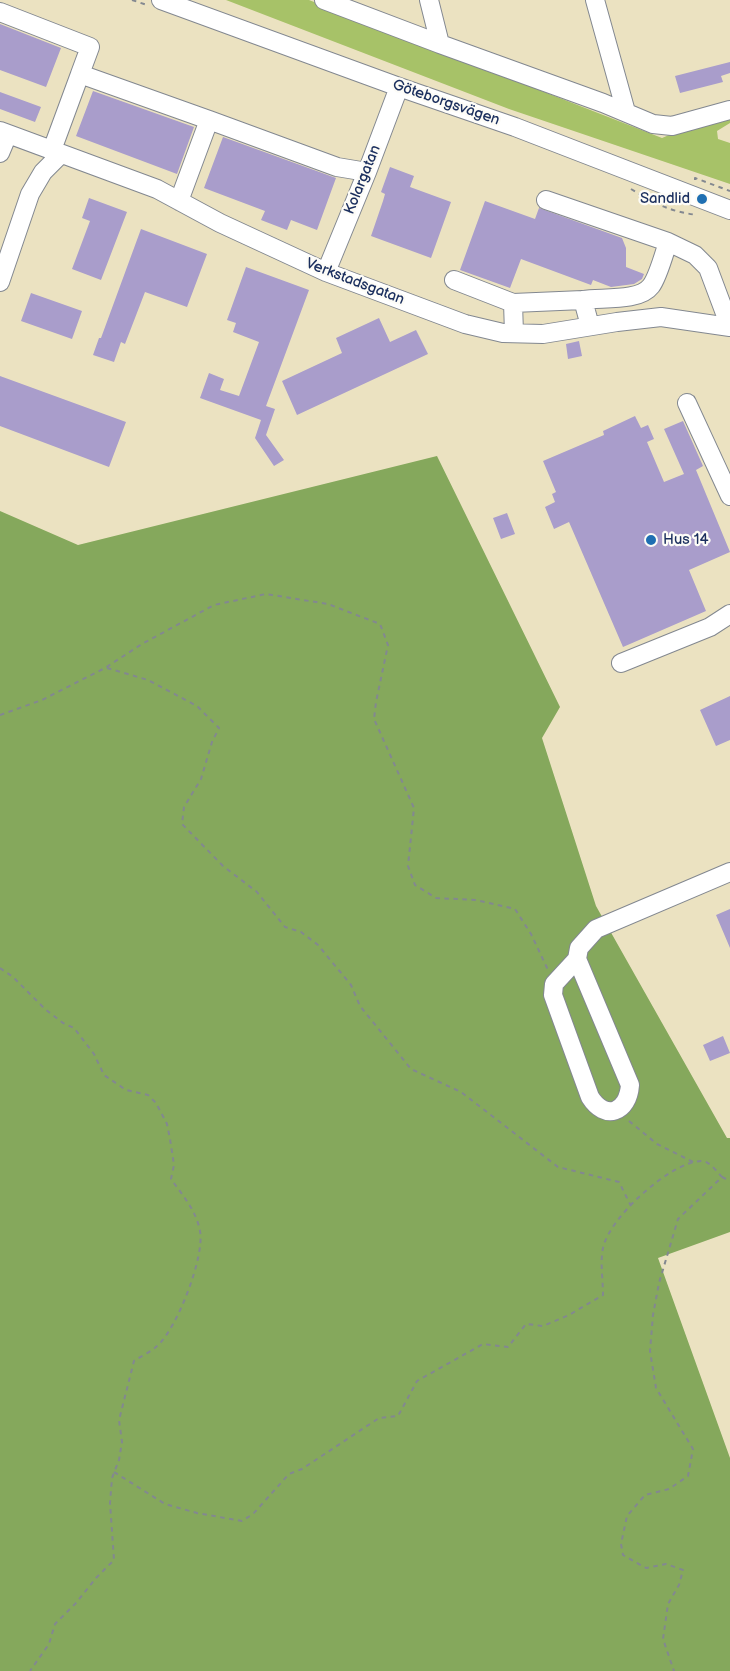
<!DOCTYPE html>
<meta charset="utf-8">
<style>
body{margin:0}
canvas{display:block;background:#ebe2c1}
</style>
<canvas width="730" height="1671"></canvas>
<script>
const ctx = document.querySelector('canvas').getContext('2d');
ctx.lineJoin = 'round';
function fill(path, color) {
  ctx.fillStyle = color;
  ctx.fill(path, 'evenodd');
}
function stroke(path, color, width, dash) {
  ctx.strokeStyle = color;
  ctx.lineWidth = width;
  ctx.lineCap = dash ? 'butt' : 'round';
  ctx.setLineDash(dash || []);
  ctx.stroke(path);
}
function label(font, color, halo, rows, align = 'center') {
  ctx.font = font + ' "Balsamiq Sans",sans-serif';
  ctx.lineWidth = 4.5;
  ctx.setLineDash([]);
  ctx.textBaseline = 'middle';
  ctx.strokeStyle = halo;
  ctx.fillStyle = color;
  for (const [text, x, y, turn = 0] of rows) {
    ctx.save();
    ctx.translate(x, y);
    ctx.rotate((+turn || 0) * Math.PI / 180);
    ctx.textAlign = isNaN(turn) ? turn : align;
    if (halo) ctx.strokeText(text, 0, 0);
    ctx.fillText(text, 0, 0);
    ctx.restore();
  }
}
fill(new Path2D(`
 M226,0H309L662,138L690,126L730,115V123L717,131L718,139L730,143V184L509,109Z`), '#a7c268');
fill(new Path2D(`
 M437,456L560,707L542,738L596,906L727,1138H730V1232L658,1258L730,1458V1671H0V511L78,545Z`), '#85a85c');
fill(new Path2D(`
 M0,24L61,48L46,87L0,70Z
 M730,62V73L721,76L723,82L680,93L675,76Z
 M93,91L194,127L177,174L76,136Z
 M0,92L41,107L35,122L0,109Z
 M223,137L336,178L317,230L291,220L287,230L261,220L265,211L204,188Z
 M390,167L414,176L410,187L451,202L431,258L371,236L383,201L385,194L381,192Z
 M89,198L127,212L101,280L72,269L90,221L82,218Z
 M485,201L535,219L539,208L622,238L626,248V267L644,274L642,279L634,284L611,287L593,280L591,285L521,259L510,288L460,270Z
 M141,229L207,254L187,307L145,292L125,344L121,342L114,362L93,355L99,338H101Z
 M246,267L309,290L266,406L275,409L266,435L284,460L274,466L255,438L261,420L200,398L209,373L224,379L220,390L239,396L259,342L233,332L236,323L227,320Z
 M31,293L82,311L72,339L21,321Z
 M379,318L390,342L416,330L428,354L297,415L282,381L342,353L336,338Z
 M579,341L582,356L568,359L566,344Z
 M0,376L126,422L109,467L0,426Z
 M635,416L641,428L648,425L654,439L647,442L664,482L684,474L664,429L683,421L703,466L696,470L730,552L689,570L706,611L623,647L569,522L554,529L545,507L555,502L552,494L556,492L543,461L604,435L603,431Z
 M507,513L515,534L501,539L493,518Z
 M730,696V740L716,746L700,710Z
 M730,909V948L716,915Z
 M723,1036L730,1053L710,1061L703,1045Z`), '#a99dcb');
const minor = new Path2D(`
 M161,0L399,87L515,127L730,210
 M324,0L440,44
 M429,0L440,44L603,103L653,124L672,126L730,110
 M595,0L626,112
 M0,12L90,47L80,74
 M209,120L337,167L367,172
 M0,131L157,189L220,223L326,272L465,324L503,333L543,334L617,322L661,317L730,327
 M52,150L80,74L209,120L179,201
 M0,153L8,134
 M546,200L668,242L695,255L708,268L726,316V326
 M326,272L367,172L399,87
 M454,280L513,303
 M0,282L30,194L43,172L61,154
 M583,300C601,297 639,302 651,286C658,277 664,254 668,242
 M514,333L513,303L583,300L590,326
 M687,403L730,496
 M621,663L710,627L730,614
 M577,959L630,1085C628,1113 605,1121 590,1097L553,995L554,984L577,959L579,948L596,929L730,872`);
stroke(minor, '#838890', 20);
stroke(new Path2D(`
 M132,0L147,5
 M695,180V178L730,191
 M631,189C656,204 668,211 697,215
 M107,668L148,680L197,706L219,728L212,742L201,779L184,807L182,824L223,866L257,892L285,927L301,932L318,945L351,985L360,1006L411,1069L461,1092L558,1167L619,1182L631,1206
 M0,715L42,700L105,668L142,644L214,605L266,594L328,604L380,624L388,645L376,702L374,719L414,808L408,866L415,885L436,898L476,900L515,909L531,934L548,970
 M0,968L13,977L45,1009L63,1023L74,1028L94,1054L104,1075L126,1090L148,1095L156,1103L167,1124L170,1139L174,1165L171,1179C183,1196 196,1210 200,1231C205,1256 177,1329 157,1346C151,1352 141,1356 134,1361L119,1420L122,1442L119,1460L112,1478L110,1503L114,1560L96,1578L76,1603L55,1624L49,1644L30,1671
 M629,1121L657,1144L695,1163
 M722,1177L730,1181
 M114,1472L165,1504L197,1513L242,1521L253,1514L289,1474L302,1469L379,1418L398,1416L417,1381L483,1344L508,1347L526,1324L543,1326L569,1315L603,1295C603,1280 600,1262 603,1248C609,1218 670,1162 701,1161C710,1161 716,1171 722,1177L678,1219L659,1283L653,1315L650,1351L656,1388L693,1449L688,1476L669,1489L645,1495L627,1516L621,1544L623,1555L646,1568L666,1564L683,1570L679,1585L668,1604L663,1639L674,1671`), '#838890', 2, [4.5, 4.5]);
stroke(minor, '#fff', 18);
for (const [x, y, r, color] of [
 [702,199,6,"#1f6fb2"],
 [651,540,6,"#1f6fb2"]
]) {
  const dot = new Path2D();
  dot.arc(x, y, r, 0, 2 * Math.PI);
  ctx.fillStyle = color;
  ctx.fill(dot);
  stroke(dot, '#fdfcf7', 2);
}
label('15px', '#1b2f5e', '#fdfcf7', [
 ["Göteborgsvägen",446,103,19],
 ["Kolargatan",363,180,-68],
 ["Verkstadsgatan",355,282,21]
]);
label('15px', '#1b2f5e', '#fdfcf7', [
 ["Sandlid",690,199],
 ["Hus 14",663,540,"left"]
], 'right');
</script>
